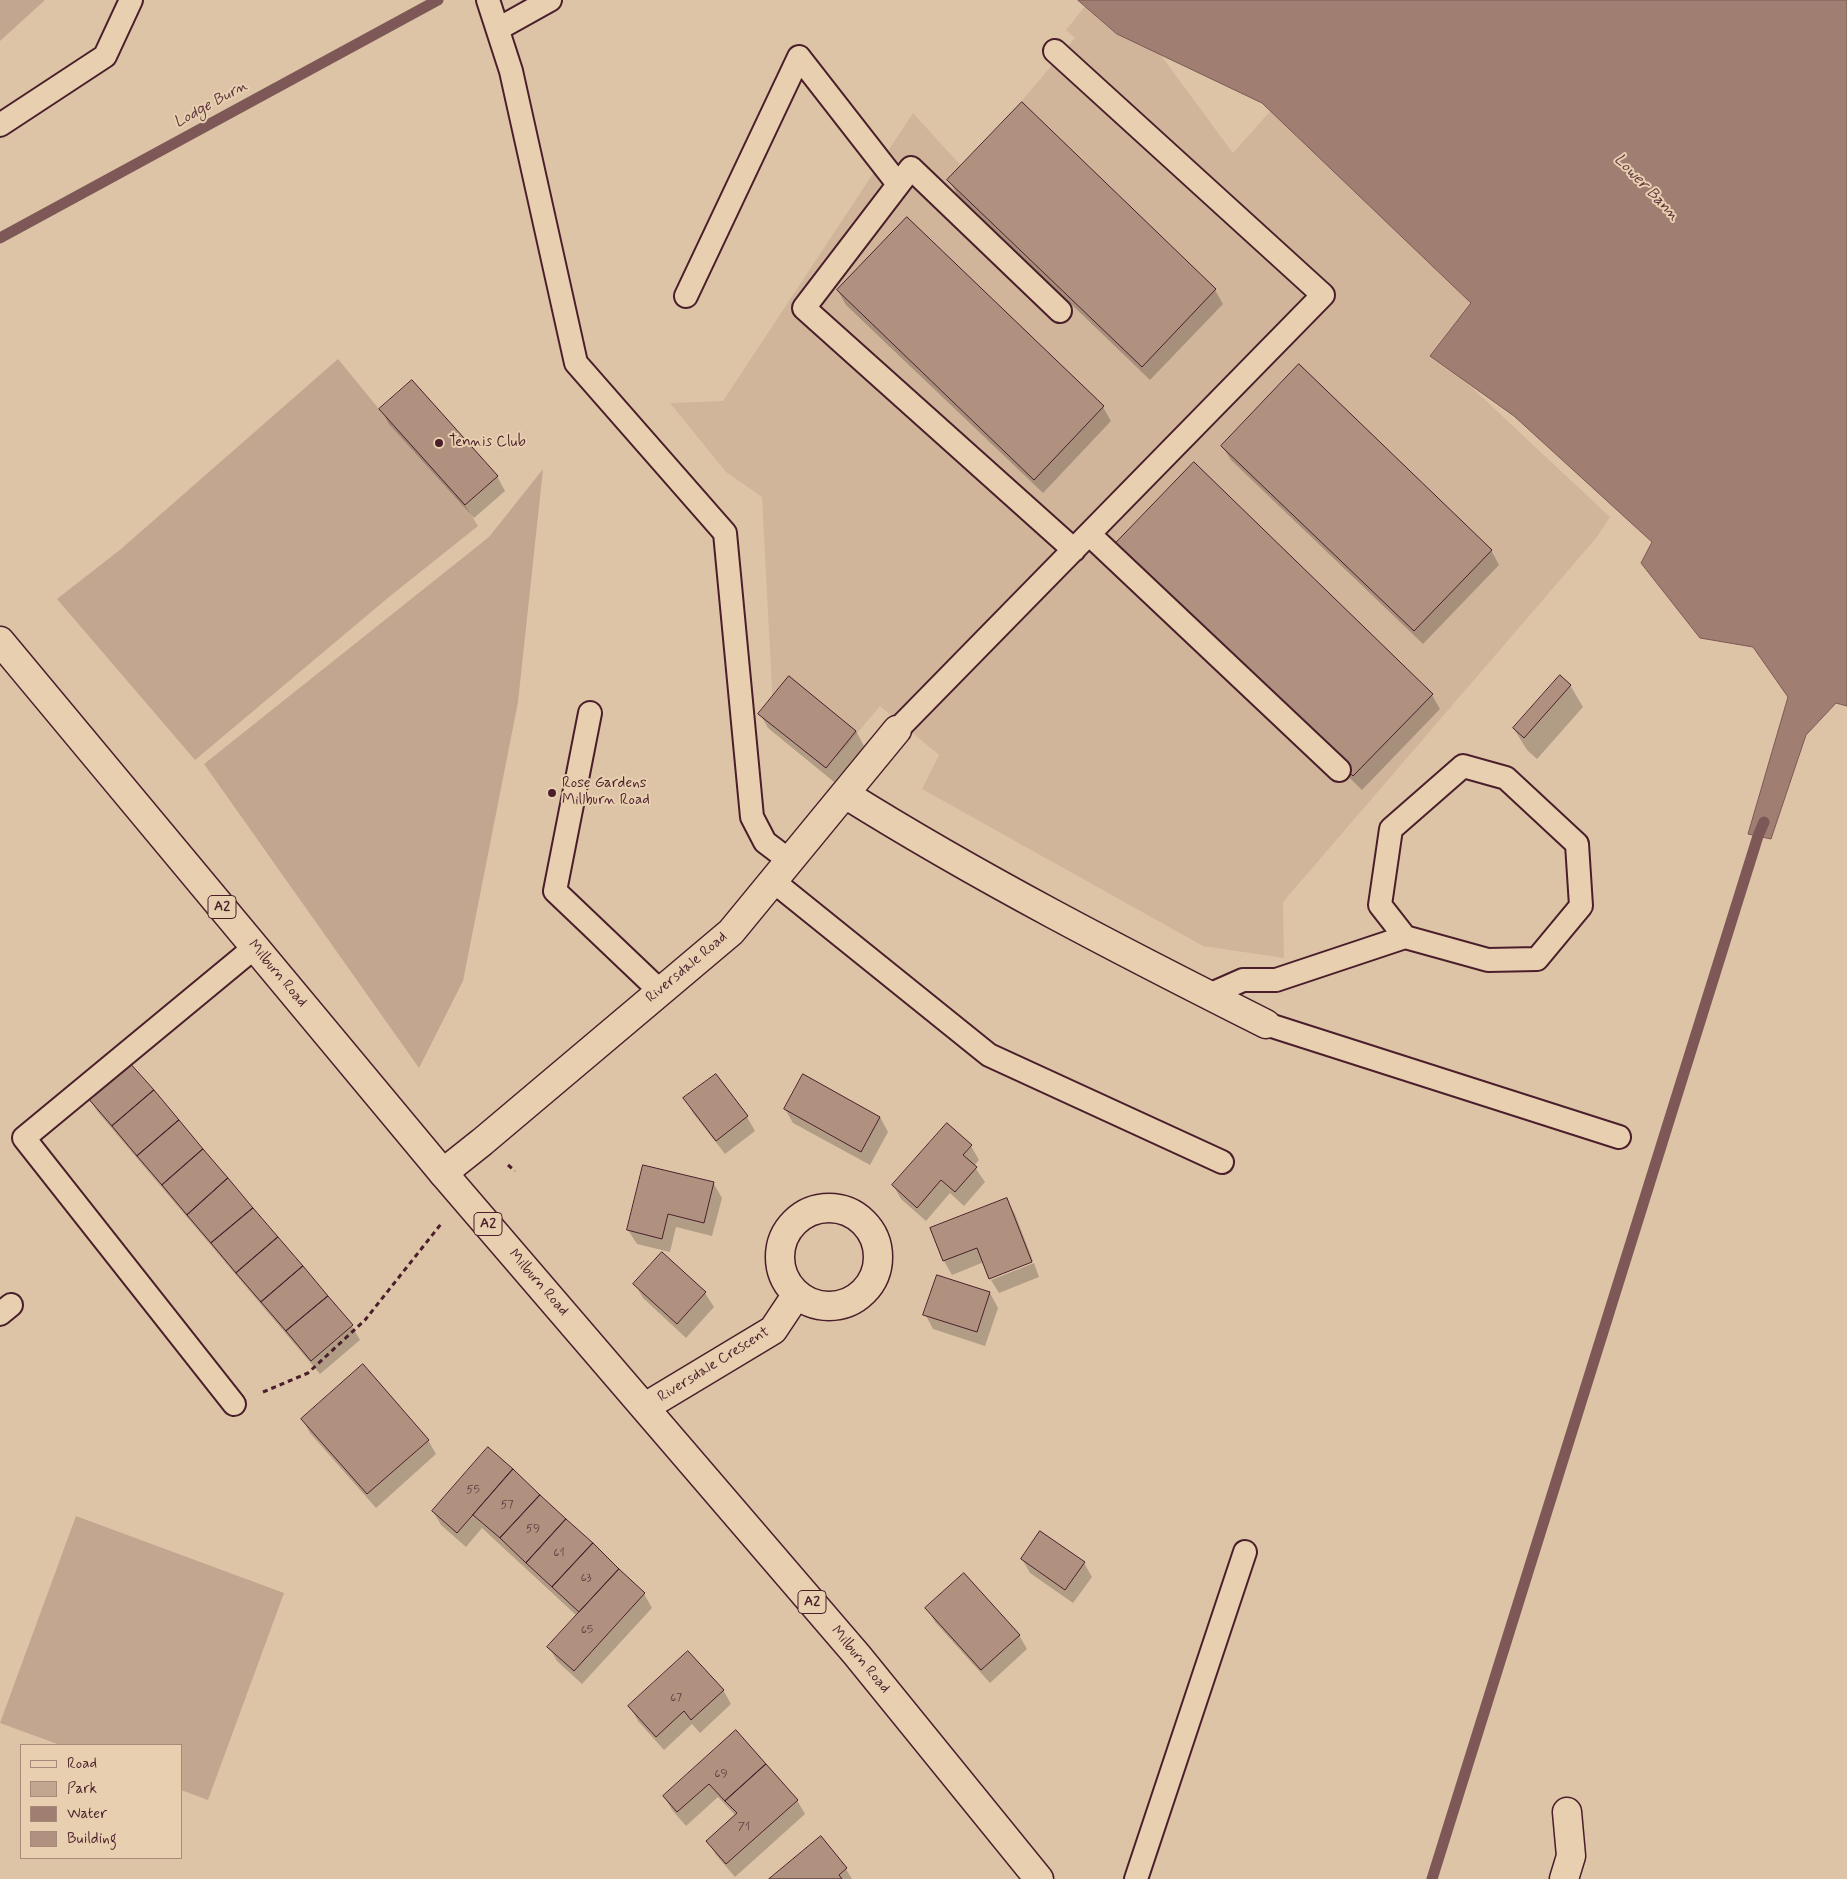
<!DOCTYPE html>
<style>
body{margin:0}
#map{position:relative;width:1847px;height:1879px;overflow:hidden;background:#dec4a7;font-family:Mynerve,sans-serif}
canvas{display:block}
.legend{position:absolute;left:20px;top:1744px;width:162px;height:115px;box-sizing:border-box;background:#e7cfaf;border:1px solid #a8897a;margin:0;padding:6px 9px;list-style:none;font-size:15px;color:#4a1f2b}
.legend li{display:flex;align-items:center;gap:10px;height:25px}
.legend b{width:25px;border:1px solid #a8897a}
</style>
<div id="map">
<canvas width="1847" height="1879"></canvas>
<ul class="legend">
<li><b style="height:6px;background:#e7cfaf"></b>Road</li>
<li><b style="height:14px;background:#c2a690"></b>Park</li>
<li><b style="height:14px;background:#a07e72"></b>Water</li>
<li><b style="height:14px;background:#b09180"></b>Building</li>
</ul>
</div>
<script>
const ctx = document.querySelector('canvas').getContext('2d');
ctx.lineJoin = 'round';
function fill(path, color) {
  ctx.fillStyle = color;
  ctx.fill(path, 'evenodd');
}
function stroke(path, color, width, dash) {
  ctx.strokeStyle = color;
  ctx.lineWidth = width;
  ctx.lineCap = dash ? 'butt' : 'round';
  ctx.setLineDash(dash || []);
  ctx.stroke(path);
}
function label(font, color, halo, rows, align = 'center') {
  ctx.font = font + ' Mynerve,sans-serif';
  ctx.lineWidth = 4;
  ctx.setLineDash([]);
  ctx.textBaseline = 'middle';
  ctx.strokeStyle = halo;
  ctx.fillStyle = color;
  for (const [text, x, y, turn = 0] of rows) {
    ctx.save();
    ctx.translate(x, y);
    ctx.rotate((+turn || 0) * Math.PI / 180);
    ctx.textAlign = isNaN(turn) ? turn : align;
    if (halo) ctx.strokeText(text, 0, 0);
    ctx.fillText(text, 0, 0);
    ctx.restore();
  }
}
fill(new Path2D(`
 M1090,0H1120L1233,153L1274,107L1477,304L1434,352L1610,517L1597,537L1283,902L1284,958L1203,946L922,789L939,755L880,706L837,757L773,709L762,497L726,472L670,403L723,401L913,113L964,169L1075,38L1066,30Z`), '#d0b59b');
fill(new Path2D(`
 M0,0H45L0,41Z
 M338,359L379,409L465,505L478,526L389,597L195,760L57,599L121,549Z
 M543,469L518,702L463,981L419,1068L204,764L489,537Z
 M76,1516L284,1593L208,1800L181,1790V1745H60L0,1723Z`), '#c2a690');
const water = new Path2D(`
 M1078,0H1847V706L1836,703L1806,735L1771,839L1748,834L1788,697L1753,647L1700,638L1641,563L1652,542L1514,416L1430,356L1471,303L1262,103L1117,34Z`);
fill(water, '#a07e72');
stroke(water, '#7e5856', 1);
fill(new Path2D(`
 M949,180L1215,290L1223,304L1150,380L957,194Z
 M907,219L1103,407L1111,421L1043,493L846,305L838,291Z
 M381,410L497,476L505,491L474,518L389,424Z
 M1222,446L1491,550L1499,565L1423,644L1231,460Z
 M1124,559L1432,695L1440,709L1362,790Z
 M1570,685L1583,707L1537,759L1527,750L1514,729Z
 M760,714L856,731L864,746L834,782L768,728Z
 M128,1063L352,1326L360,1340L320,1374L97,1111L88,1097Z
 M716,1075L747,1117L755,1131L725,1154L693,1113L685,1099Z
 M785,1109L880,1117L888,1132L870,1165L793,1123Z
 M971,1146L979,1160L974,1166L985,1182L964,1206L950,1193L926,1221L901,1199L893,1185Z
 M714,1184L722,1198L712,1236L676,1227L670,1252L637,1244L628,1230Z
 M1007,1200L1015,1214L1033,1261L990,1278L984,1262L952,1275L944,1261L932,1229Z
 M662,1254L705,1293L714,1307L686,1338L643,1298L635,1284Z
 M1034,1263L1039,1277L999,1293L991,1280Z
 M937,1277L990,1293L998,1308L985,1346L933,1329L925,1314Z
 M302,1419L428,1440L436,1454L376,1508L310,1433Z
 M488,1449L644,1594L652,1608L582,1684L557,1661L549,1647L577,1616L482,1528L466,1547L441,1525L433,1511Z
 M1022,1559L1084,1563L1092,1577L1073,1603L1030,1573Z
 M927,1608L1019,1635L1027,1649L990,1683L935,1622Z
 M723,1690L731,1704L700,1733L692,1724L664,1750L638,1721L630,1707Z
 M736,1732L797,1800L805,1814L735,1877L716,1855L708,1841L736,1816L718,1797L686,1826L672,1810L664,1796Z
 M846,1869L852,1879H771Z`), '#0003');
stroke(new Path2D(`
 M0,238L438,0
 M1432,1879L1758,836L1764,822`), '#7e5856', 11);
const building = new Path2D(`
 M1022,102L1216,289L1142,367L947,180Z
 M907,217L1104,406L1034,480L837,290Z
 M1299,364L1492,550L1414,631L1221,446Z
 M412,380L498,476L465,505L379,409Z
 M1194,462L1433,694L1353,776L1114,545Z
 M1560,675L1571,685L1524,738L1513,728Z
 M789,676L856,731L826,768L758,714Z
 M128,1061L154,1090L112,1126L87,1097Z
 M716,1074L748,1116L716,1141L683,1098Z
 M803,1074L880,1117L861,1152L784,1109Z
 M154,1090L179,1120L137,1156L112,1126Z
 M179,1120L203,1149L162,1185L137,1156Z
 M947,1123L972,1145L963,1155L977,1167L955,1192L941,1180L917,1208L892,1185Z
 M203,1149L228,1178L187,1215L162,1185Z
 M643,1165L714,1182L704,1223L668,1214L662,1239L627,1230Z
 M228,1178L253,1208L211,1243L187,1215Z
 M1007,1198L1032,1262L989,1279L977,1248L943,1261L930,1228Z
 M253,1208L278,1237L236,1273L211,1243Z
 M278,1237L303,1266L261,1302L236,1273Z
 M662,1252L706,1292L677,1324L633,1284Z
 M303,1266L328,1296L286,1331L261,1302Z
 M937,1275L990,1292L977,1332L923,1315Z
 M328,1296L353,1325L311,1361L286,1331Z
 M363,1364L429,1440L367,1494L301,1419Z
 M488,1447L513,1469L457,1533L432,1511Z
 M513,1469L540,1495L500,1538L473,1515Z
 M540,1495L566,1519L526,1563L500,1538Z
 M566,1519L593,1543L552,1587L526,1563Z
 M1040,1531L1085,1562L1065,1590L1021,1559Z
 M593,1543L619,1569L579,1612L552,1587Z
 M619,1569L645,1593L574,1671L547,1647Z
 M964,1573L1020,1635L981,1670L925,1608Z
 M688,1651L724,1690L691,1720L684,1711L656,1737L628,1706Z
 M736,1730L766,1764L725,1801L709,1784L677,1812L663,1796Z
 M766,1764L798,1800L726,1864L706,1841L737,1813L725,1801Z
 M821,1836L847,1868L839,1875L842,1879H769Z`);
fill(building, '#b09180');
stroke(building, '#4a1f2b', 1);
const lane = new Path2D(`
 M488,0L511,71L576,363L725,533L752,817L765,842L790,861
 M498,29L550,0
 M0,125L105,56L131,0
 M686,296L799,57L898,184
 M1060,311L911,168L804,308L1074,550
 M1089,534L1339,770
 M590,713L555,891L660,991
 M897,730L1323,295L1055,51
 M773,881L989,1055L1222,1162
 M1209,995L1243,980H1276L1405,937L1488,960L1537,959L1581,906L1577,844L1506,778L1463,766L1391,829L1380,905L1405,937
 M1266,1024L1619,1137
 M0,1314L11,1305
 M234,1404L24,1138L255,947
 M1136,1879L1245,1552`);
const street = new Path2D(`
 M845,794C981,879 1123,952 1266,1024
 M443,1173L482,1142L731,932L897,730
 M780 1257a49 49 0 1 1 98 0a49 49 0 1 1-98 0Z
 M645,1407L773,1330L797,1294
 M1564,1879L1571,1856L1567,1812`);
const primary = new Path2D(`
 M0,641L443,1173L857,1655L1039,1879`);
stroke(lane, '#4a1f2b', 26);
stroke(street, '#4a1f2b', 31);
stroke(primary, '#4a1f2b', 31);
stroke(new Path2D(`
 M508,1165L515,1171
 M263,1392L308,1373L365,1320L441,1224`), '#4a1f2b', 3, [5, 4]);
stroke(lane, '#e7cfaf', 22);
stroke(street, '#e7cfaf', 28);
stroke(primary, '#e7cfaf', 28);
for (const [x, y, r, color] of [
 [439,443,5,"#4a1f2b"],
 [552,793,5,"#4a1f2b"]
]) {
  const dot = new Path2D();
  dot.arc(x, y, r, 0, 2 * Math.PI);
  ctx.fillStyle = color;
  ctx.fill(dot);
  stroke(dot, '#e7cfaf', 2);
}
label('12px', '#643c40', null, [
 ["55",473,1490],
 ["57",507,1505],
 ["59",533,1529],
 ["61",559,1553],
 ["63",586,1578],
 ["65",587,1630],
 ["67",676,1698],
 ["69",721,1774],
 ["71",744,1827]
]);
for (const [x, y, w] of [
 [222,907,28],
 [488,1224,28],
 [812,1602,28]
]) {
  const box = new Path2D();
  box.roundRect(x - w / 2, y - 11.5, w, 23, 4);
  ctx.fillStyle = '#e7cfaf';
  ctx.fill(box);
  stroke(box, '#4a1f2b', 1);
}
label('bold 14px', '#4a1f2b', null, [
 ["A2",222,907],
 ["A2",488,1224],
 ["A2",812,1602]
]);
label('15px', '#4a1f2b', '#e7cfaf', [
 ["Tennis Club",449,443],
 ["Rose Gardens",562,784],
 ["Millburn Road",562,801]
], 'left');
label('15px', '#4a1f2b', '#e7cfaf', [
 ["Riversdale Road",687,968,-40],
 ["Milburn Road",277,974,50],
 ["Milburn Road",538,1283,49],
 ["Riversdale Crescent",714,1365,-32],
 ["Milburn Road",860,1660,50]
]);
label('italic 16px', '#60373d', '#e7cfaf', [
 ["Lodge Burn",211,105,-29],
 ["Lower Bann",1646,188,46]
]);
</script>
